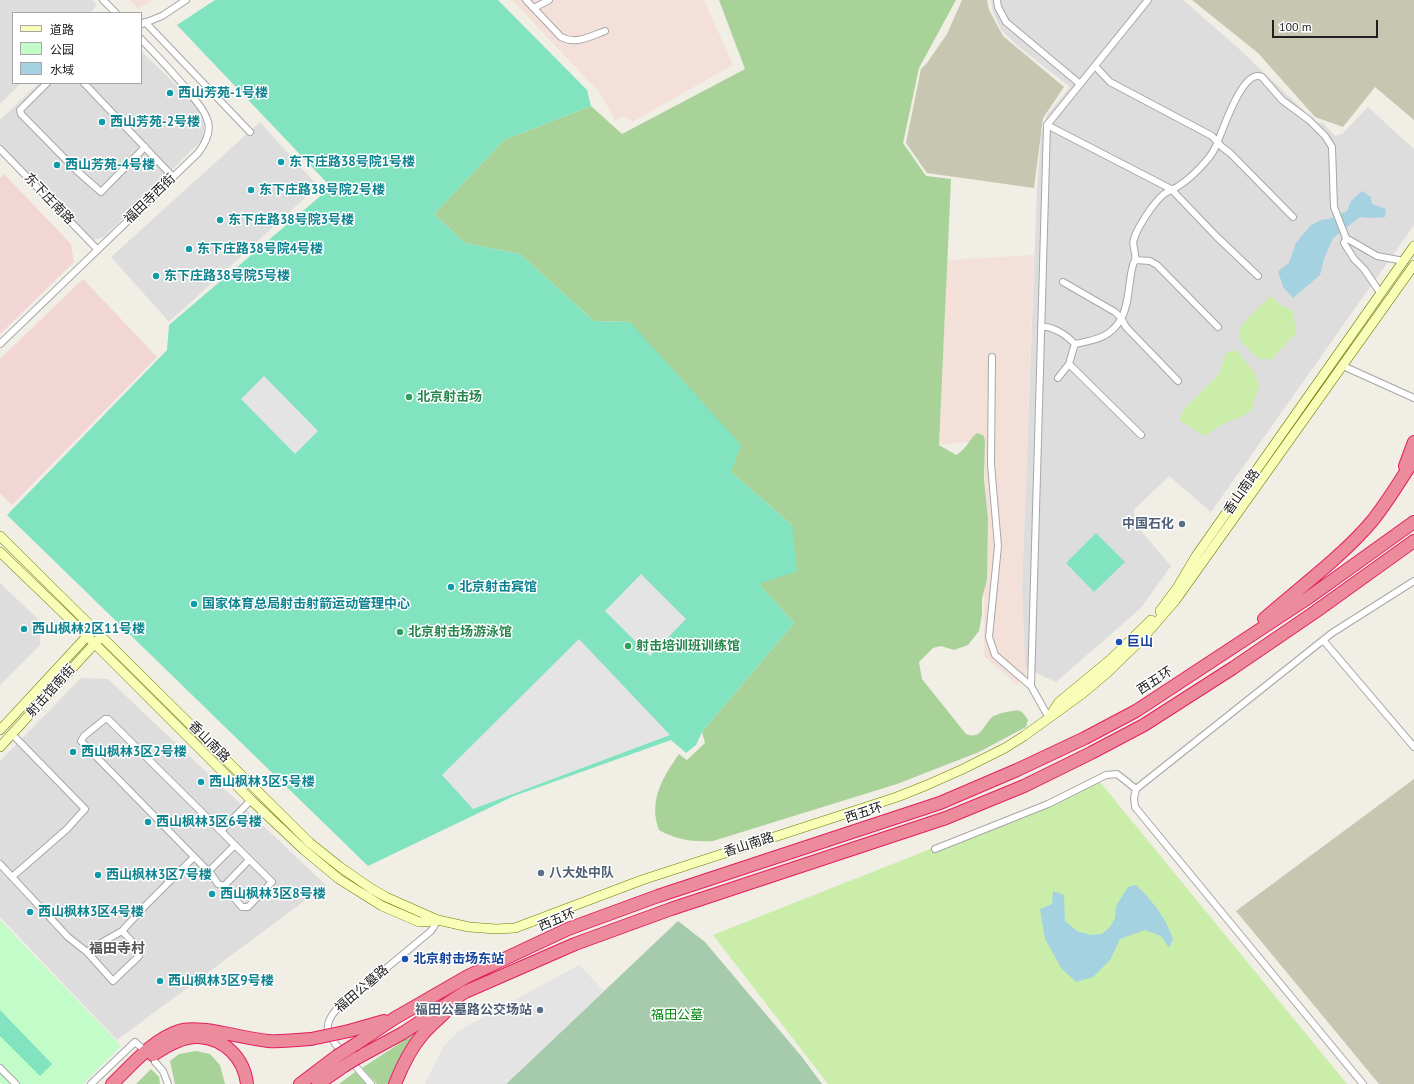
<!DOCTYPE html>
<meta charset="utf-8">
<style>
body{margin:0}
#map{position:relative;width:1414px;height:1084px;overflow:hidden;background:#f1eee6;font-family:"PT Sans","Noto Sans SC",sans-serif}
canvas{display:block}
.legend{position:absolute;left:12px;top:12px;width:130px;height:72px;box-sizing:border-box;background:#fff;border:1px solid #a6a6a6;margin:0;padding:5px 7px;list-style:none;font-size:12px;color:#202020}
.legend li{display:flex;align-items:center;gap:8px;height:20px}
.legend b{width:20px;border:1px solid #a6a6a6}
.scale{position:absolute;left:1272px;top:20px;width:106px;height:18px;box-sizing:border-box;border:2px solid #202020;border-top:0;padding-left:5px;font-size:12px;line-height:14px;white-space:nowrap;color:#202020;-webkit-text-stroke:3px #fff;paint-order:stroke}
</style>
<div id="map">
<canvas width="1414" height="1084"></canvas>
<ul class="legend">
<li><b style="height:5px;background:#f8fdb8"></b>道路</li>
<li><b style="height:11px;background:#c2fcc8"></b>公园</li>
<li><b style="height:11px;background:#a5d2e0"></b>水域</li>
</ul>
<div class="scale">100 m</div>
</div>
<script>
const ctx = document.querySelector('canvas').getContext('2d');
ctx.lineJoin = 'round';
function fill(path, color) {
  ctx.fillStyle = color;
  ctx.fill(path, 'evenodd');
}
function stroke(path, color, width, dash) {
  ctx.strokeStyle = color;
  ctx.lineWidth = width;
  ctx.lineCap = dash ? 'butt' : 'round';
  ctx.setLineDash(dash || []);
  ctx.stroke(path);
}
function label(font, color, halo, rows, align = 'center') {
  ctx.font = font + ' "PT Sans","Noto Sans SC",sans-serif';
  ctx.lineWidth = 3;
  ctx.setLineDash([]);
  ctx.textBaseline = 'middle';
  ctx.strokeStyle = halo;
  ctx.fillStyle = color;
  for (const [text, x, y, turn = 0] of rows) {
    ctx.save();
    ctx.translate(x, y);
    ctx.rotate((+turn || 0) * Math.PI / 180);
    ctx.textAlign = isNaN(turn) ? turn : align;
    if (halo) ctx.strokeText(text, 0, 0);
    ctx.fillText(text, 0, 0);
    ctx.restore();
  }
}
fill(new Path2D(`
 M0,0H92L97,5L90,13H13V83H21L0,104Z
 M991,0H1183L1235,45L1316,122L1323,123L1335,136L1342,134L1368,107L1414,149V225L1211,512L1169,476L1134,510L1135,524L1171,566L1141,608L1056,682L1019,665L1037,190L1041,135L1047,115L1070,87L1019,47L1001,30L993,12Z
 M141,51L205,113L203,139L104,237L93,240L0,144V120L39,83H141Z
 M260,122L318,186L169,322L111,257Z
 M0,583L41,622L40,645L0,685Z
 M81,678L108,679L326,885L117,1040L0,917V761Z`), '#dedddd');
fill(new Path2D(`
 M4,174L71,244L74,262L0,334V178Z
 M83,279L157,357L12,505L0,493V359Z`), '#f2d6d5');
fill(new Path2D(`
 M130,0H153L138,9Z
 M512,0H704L733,65L632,122L624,116L615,120L600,93Z
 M1034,255L1022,586L1026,677L1017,685L984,656L985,440L939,445L947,260Z`), '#f3e1d9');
fill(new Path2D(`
 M962,0H987L989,10L1003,36L1064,87L1043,118L1034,188L927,173L906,143L921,69L927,63L947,34Z
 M1192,0H1414V120L1375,87L1343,127L1315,117L1258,53Z
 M1414,779V1084H1379L1236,911Z`), '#c6c6b1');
fill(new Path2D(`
 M1271,296L1280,305L1293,311L1296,333L1272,359H1259L1241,342L1239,329L1250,316Z
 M1237,350L1255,374L1259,386L1252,409L1245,415L1221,425L1205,436L1179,420L1183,410L1219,374L1226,353Z
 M1100,782L1347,1084H828L713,935Z`), '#caedaa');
fill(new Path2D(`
 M719,0H956L919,68L903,143L926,176L951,179L939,445L956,455C966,450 969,439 977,433L983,435L985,440L984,479L988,519L987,579L982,599V614L979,631L968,645L954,650L941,646L933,648L919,662L922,679L966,734C981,740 983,726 992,717C996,714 1015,709 1020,711C1023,712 1026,717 1028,720L1026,727L979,752L897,784L713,841C694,842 676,840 659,830C648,801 663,777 679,754L687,760L705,743L702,732L794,623L759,584L792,525L731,472L630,322L594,321L520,254L465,243L434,214L504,140L591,106L622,134L745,69Z
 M420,1030L391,1084H377L362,1068Z
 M196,1051L210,1054L220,1065L225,1084H175L170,1061L179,1054Z
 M151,1069L159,1077L160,1084H136Z
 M355,1072L366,1084H339Z`), '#a9d299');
fill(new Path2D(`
 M678,921L705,942L802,1057L822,1084H506Z`), '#a6cbac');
fill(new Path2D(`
 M0,920L121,1046L83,1084H2L0,1082Z`), '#c2fcc8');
fill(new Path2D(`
 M215,0H498L587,90L591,106L504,140L434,214L465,243L520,254L594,321L630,322L741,445L731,472L792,525L797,571L759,584L794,623L702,732L696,745L686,753L671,740L514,796L368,866L7,515L167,350L169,325L331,187L177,25Z
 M1096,533L1125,562L1094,592L1066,563Z
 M0,1010L52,1064L40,1076L0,1036Z`), '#81e3bf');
fill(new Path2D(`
 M264,376L318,431L295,454L241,399Z
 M641,574L686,619L650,656L605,611Z
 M579,639L670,735L473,809L442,775Z
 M579,965L604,991L506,1084H425L443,1047L460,1030Z`), '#e4e4e4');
fill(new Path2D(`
 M1362,191L1371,197L1372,204L1386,209L1385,217L1372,218L1360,217L1333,238L1324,259L1320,275L1293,298L1283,287L1278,271L1289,263L1296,243L1311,225L1321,220L1329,219L1347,211L1351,201Z
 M1136,885C1152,900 1166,918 1173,939L1169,948L1161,936L1145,930L1120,939L1110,960L1093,977L1076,982L1061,968L1045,939L1040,909L1052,904L1053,891L1064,895L1065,921L1077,931L1091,935L1102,934L1110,927L1115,918L1116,906L1128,887Z`), '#a5d2e0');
const street = new Path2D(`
 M103,0L116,13
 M526,0L561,37C576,45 591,36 605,31
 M997,0L998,7L1006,22L1080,84
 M534,8L549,0
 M145,22L250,132
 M142,24L162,16L186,0
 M1095,66L1110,82L1212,136L1222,147L1230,153L1293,217
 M47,83L20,110L21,114L76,170L101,192L145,147
 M84,83L173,177
 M1047,125L1171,189L1217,237L1258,276
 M0,149L97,249
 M1346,238L1344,243L1354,259L1364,269L1381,294
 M1135,260L1150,261L1157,265L1218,327
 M1063,282L1115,312L1121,318L1126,327L1178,381
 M1041,326C1056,328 1065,334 1075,344L1073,350L1069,364L1058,378
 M0,344L198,153C205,144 212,131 207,119C205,113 200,106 196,101C179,78 160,59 141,39
 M1075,344C1095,340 1110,338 1121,319C1130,303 1128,282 1133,265C1133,263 1135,262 1135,260C1137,253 1131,245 1134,239C1138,226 1154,202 1164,194C1169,190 1175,189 1180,185C1191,178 1210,159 1215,148C1222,134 1242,67 1262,77L1282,100L1309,120L1325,136L1332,147L1334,207L1346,238L1377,256L1404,261
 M992,357L991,464L998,546L989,637L995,655L1031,686
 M1069,364L1141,435
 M1343,366L1414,398
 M1323,640L1414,747
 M1049,718L1031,686L1047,125L1148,0
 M105,719H108L272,882L248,907H242L224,886L218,884L209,871L206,869L81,741L84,736Z
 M12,734L85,809L67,829L12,877
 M221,831L251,800
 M935,849L1048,804L1106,775L1117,774L1136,789
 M0,864L68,937L87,952L113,981L139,956V949L122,931
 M209,871L235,845
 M224,886L249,860
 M87,952L92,948L122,931L144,907L194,857
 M343,1053C330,1038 320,1028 336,1010L431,931L438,920
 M351,1061L371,1084
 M155,1062L163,1071L168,1084
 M0,1068L16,1084
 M91,1084L135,1042L142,1048
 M1363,1084L1135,807L1134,798L1136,789L1332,633L1414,581`);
const secondary = new Path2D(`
 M0,536L310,843L340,867L372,889L386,897L438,920L469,927L496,929L515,928L642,880L897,797L927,785L963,769L1005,748L1024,736L1082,694L1107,673L1141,640L1175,601L1414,265
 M0,552L87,636L251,800L304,850L339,879L382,906L419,922L436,921
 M1160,611L1177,588L1196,556L1414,246
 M1051,714L1059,702L1111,659L1151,620
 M0,730L90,633
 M0,747L98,640`);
const highway = new Path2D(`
 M1405,466L1414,442
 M1264,619C1299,588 1343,556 1373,520C1388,501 1401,480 1414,459
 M349,1031L384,1021
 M356,1044L395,1018L468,976L568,929L658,896L940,803L1017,770L1085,738L1136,711L1308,598L1414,522
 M153,1055C166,1046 183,1036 199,1037C225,1039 244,1058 247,1084
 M357,1058L403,1033L465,992L575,944L671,909L946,818L1024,786L1091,753L1144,725L1233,668L1315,612L1414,541
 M112,1084C132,1065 152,1040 179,1031C198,1024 245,1039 268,1041C282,1042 297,1040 311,1039
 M300,1084L337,1056
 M318,1084L344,1066
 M395,1084C402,1066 411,1048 423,1034C431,1025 440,1018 448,1009`);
stroke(street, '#a7a7a7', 8);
stroke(secondary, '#6e7e00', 10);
stroke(highway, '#e41e5e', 14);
stroke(street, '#fff', 6);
stroke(secondary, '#f8fdb8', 9);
stroke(highway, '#eb8b9b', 12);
const highwayBridge = new Path2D(`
 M311,1039L349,1031
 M337,1056L356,1044
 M344,1066L357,1058`);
stroke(highwayBridge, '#e41e5e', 14, []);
stroke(highwayBridge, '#eb8b9b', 12);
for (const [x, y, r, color] of [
 [170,93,4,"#0f9aa8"],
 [102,122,4,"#0f9aa8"],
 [281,162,4,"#0f9aa8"],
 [57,165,4,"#0f9aa8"],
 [251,190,4,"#0f9aa8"],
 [220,220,4,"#0f9aa8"],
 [189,249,4,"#0f9aa8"],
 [156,276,4,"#0f9aa8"],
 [409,397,4,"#2e9e5b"],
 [1182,524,4,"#5c6f8a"],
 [451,587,4,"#0f9aa8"],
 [194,604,4,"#0f9aa8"],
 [24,629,4,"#0f9aa8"],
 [400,632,4,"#2e9e5b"],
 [1119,642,4,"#1a4fb4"],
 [628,646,4,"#2e9e5b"],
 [73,752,4,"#0f9aa8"],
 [201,782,4,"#0f9aa8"],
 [148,822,4,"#0f9aa8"],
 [541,873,4,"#5c6f8a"],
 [98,875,4,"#0f9aa8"],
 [212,894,4,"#0f9aa8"],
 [30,912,4,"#0f9aa8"],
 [405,959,4,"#1a4fb4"],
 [160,981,4,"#0f9aa8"],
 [540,1010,4,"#5c6f8a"]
]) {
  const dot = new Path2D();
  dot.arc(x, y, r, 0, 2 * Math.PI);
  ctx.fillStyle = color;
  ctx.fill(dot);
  stroke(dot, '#fff', 1.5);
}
label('bold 13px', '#0d838f', '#fff', [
 ["西山芳苑-1号楼",178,93],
 ["西山芳苑-2号楼",110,122],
 ["东下庄路38号院1号楼",289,162],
 ["西山芳苑-4号楼",65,165],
 ["东下庄路38号院2号楼",259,190],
 ["东下庄路38号院3号楼",228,220],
 ["东下庄路38号院4号楼",197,249],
 ["东下庄路38号院5号楼",164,276],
 ["北京射击宾馆",459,587],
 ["国家体育总局射击射箭运动管理中心",202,604],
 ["西山枫林2区11号楼",32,629],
 ["西山枫林3区2号楼",81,752],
 ["西山枫林3区5号楼",209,782],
 ["西山枫林3区6号楼",156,822],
 ["西山枫林3区7号楼",106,875],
 ["西山枫林3区8号楼",220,894],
 ["西山枫林3区4号楼",38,912],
 ["西山枫林3区9号楼",168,981]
], 'left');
label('13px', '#202020', '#fff', [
 ["东下庄南路",49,199,46],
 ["福田寺西街",150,199,-44],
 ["香山南路",1242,492,-55],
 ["西五环",1155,681,-33],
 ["射击馆南街",51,691,-48],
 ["香山南路",209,742,45],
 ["西五环",864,813,-18],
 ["香山南路",749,845,-18],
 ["西五环",557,920,-23],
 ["福田公墓路",362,989,-40]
]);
label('bold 13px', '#27864d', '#fff', [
 ["北京射击场",417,397],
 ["北京射击场游泳馆",408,632],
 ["射击培训班训练馆",636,646]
], 'left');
label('bold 13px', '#4e5e75', '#fff', [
 ["中国石化",1174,524],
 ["八大处中队",549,873,"left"],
 ["福田公墓路公交场站",532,1010]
], 'right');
label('bold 13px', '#164399', '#fff', [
 ["巨山",1127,642],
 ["北京射击场东站",413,959]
], 'left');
label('13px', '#068613', '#fff', [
 ["福田公墓",677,1015]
]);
label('bold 14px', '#535353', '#fff', [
 ["福田寺村",117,949]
]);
</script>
